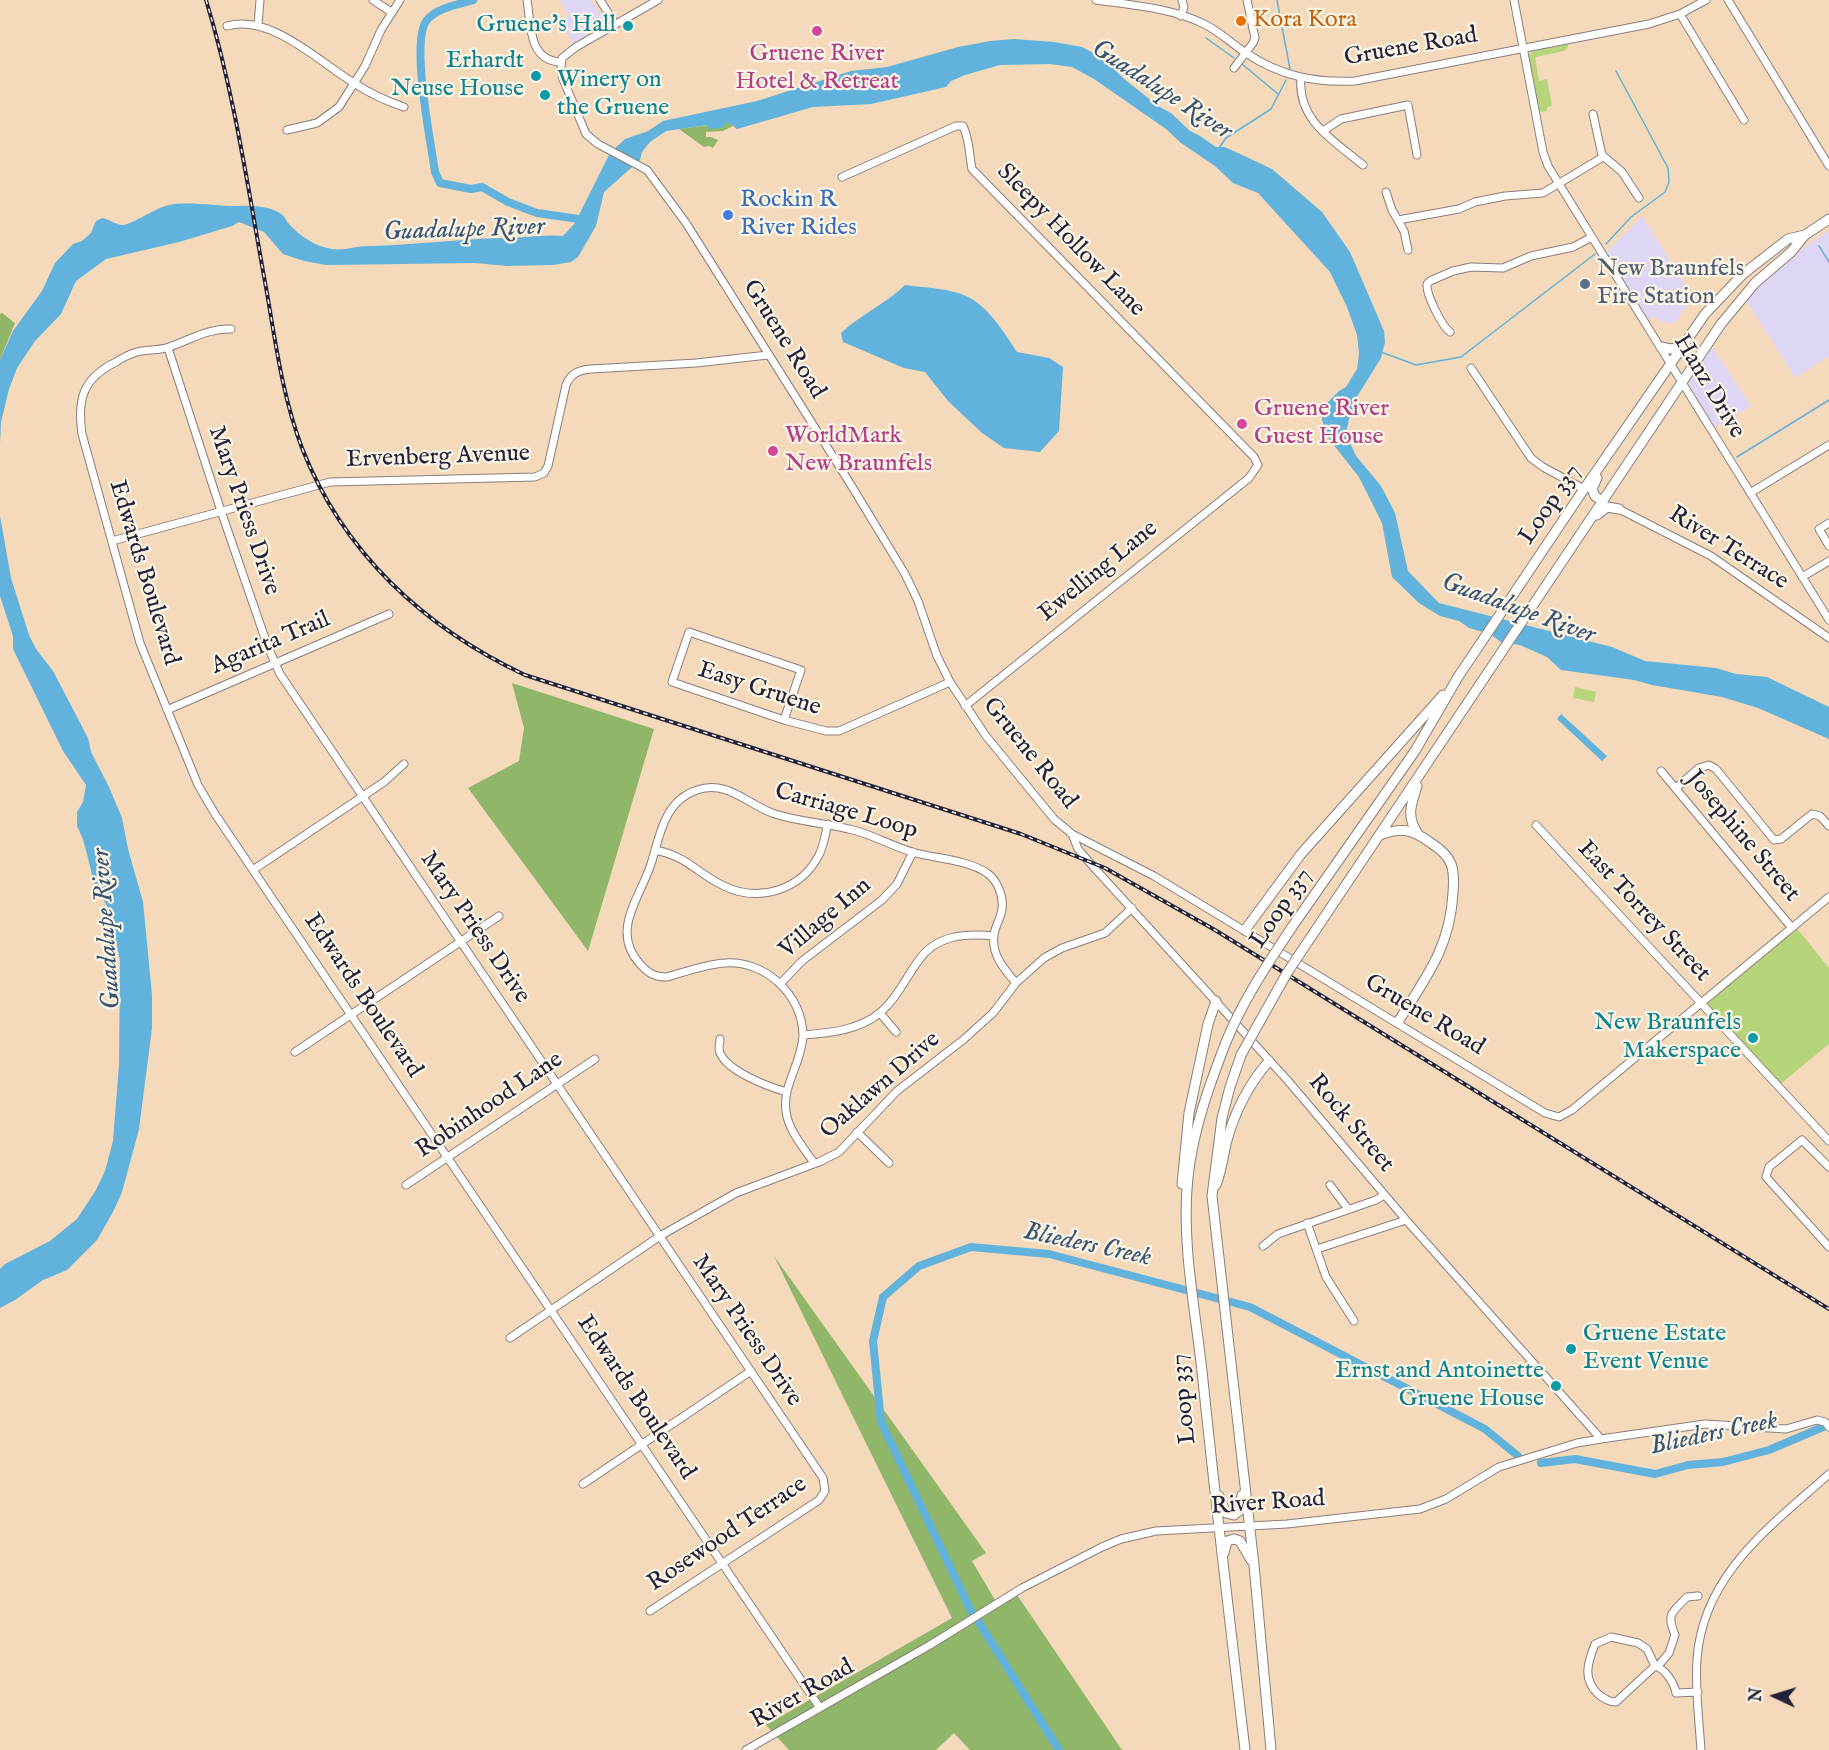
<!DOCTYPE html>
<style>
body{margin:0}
#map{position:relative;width:1829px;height:1750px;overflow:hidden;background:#f4d9bb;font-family:"IM FELL English",serif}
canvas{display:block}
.north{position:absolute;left:1745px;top:1666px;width:60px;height:60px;-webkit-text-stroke:4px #fcf5e5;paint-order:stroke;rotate:274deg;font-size:16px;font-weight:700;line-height:24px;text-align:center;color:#22223b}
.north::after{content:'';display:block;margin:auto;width:21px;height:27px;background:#22223b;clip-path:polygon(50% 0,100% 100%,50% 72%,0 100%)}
</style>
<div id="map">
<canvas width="1829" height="1750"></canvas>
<div class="north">N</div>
</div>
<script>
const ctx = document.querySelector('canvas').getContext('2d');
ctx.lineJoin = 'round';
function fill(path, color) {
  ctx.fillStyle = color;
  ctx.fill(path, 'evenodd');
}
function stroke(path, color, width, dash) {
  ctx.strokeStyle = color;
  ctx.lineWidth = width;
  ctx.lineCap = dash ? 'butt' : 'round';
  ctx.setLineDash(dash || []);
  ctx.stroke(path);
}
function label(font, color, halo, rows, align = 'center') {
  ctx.font = font + ' "IM FELL English",serif';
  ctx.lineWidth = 4.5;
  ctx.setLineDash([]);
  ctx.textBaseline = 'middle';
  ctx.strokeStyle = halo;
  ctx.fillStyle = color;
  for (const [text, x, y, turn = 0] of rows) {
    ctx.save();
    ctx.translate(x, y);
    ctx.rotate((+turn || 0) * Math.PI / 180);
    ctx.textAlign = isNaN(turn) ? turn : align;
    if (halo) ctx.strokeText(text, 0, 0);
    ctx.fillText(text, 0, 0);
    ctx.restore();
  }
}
fill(new Path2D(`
 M559,0H591L605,21V24L573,43L563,25L568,14Z
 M1642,216L1692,296L1677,320L1672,324L1661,322L1653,316L1649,319L1650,324L1605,253Z
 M1829,231V356L1795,378L1746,300L1773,273L1814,240Z
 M1711,345L1751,406L1715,427L1689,385L1688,380Z`), '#dfd5f5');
fill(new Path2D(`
 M1568,44V47L1564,51L1535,57L1539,81L1547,79L1552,106L1547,107V111L1541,112L1538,110L1529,55L1534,50Z
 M1575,687L1596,692L1594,702L1573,698Z
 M1795,926L1829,968V1044L1778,1086L1701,1003Z`), '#b6d47a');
fill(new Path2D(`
 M728,122L733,126L723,131L706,132V137H711L718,140L713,148L709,146L704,147L679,129L708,125L707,129Z
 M2,313L15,323L0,360V314Z
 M512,683L654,729L588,951L468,788L519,761L524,728Z
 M774,1256L986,1553L972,1561L995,1600L1013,1589L1122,1750H970L954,1733L936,1750H789L766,1725L952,1618Z`), '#90b66a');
fill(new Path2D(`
 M1014,39L1054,42L1082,47L1103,58L1123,78L1158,106L1171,113L1190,131L1200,136L1216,147H1225L1272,169L1322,212L1350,252L1384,331L1385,342L1381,358L1358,395L1349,419L1346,434L1356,456L1381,486L1395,513L1408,571L1439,603L1612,647L1645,661L1716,668L1736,674L1767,677L1829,707V739L1758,708L1722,697L1652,685L1634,680L1561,670L1547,657L1520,645L1501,642L1490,634L1469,628L1459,621L1440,616L1419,603L1392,577L1382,523L1359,477L1329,439L1322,420L1323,407L1339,391L1346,387L1357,369L1359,354L1357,335L1347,307L1330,272L1258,193L1233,183L1215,166L1181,143L1166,129L1094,79L1072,67L1049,64L1000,65L965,75L951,81L946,87L871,104L813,107L737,129L728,122L721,128L707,129V125L666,131L650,142L642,152L640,160L604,192L596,226L578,257L571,262L553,265L507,266L475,263L326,265L304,261L283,254L264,232L239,222L232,226L179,242L106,259L76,281L61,314L35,341L17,368L9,389L1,422L0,444V360L13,331L42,291L55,263L73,244L82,241L91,233L96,221L102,218C109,219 116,225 123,225C133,224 155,208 169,205C187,201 216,206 237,206C249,205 271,206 281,214C285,216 286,221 289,224C300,236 316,247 332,249C345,251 355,246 368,246C414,245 459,239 504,238C524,238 543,234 563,236L575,223L610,153L625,139L648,131L663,121L757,101L851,71L887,67L958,47L990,41Z
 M905,285C926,288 952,288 970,298C990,309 1005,334 1017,352L1049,358L1063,367L1059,431L1040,452L1004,448L982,433L948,401L925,372L904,368L843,342L841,333C861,314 886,304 905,285Z
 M0,516L11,578L29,635L36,649L53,671L88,738L91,752L109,787L122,818L128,849L143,902L152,995V1028L139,1129L122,1192L113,1212L97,1240L67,1270L43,1280L15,1300L0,1308V1269L5,1264L50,1241L77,1219L96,1190L105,1171L113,1141L119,1065L120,961L110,911L95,886L83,839L77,826V812L83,802L86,785L63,751L13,649V636L0,596Z
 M1561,714L1607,756L1602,761L1557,719Z`), '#61b2dc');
stroke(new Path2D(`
 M1277,0L1290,69
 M1206,38L1234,58
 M1242,64L1278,94
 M1219,148L1226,138L1271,109L1286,80
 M1606,244L1631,217L1665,192L1669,182L1668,168L1616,71
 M1819,246L1829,262
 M1381,352L1416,365L1461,357L1595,254
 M1737,457L1829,400`), '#61b2dc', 1.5);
stroke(new Path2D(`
 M473,0C458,5 438,7 427,20C410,40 431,143 435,172L440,183L471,189L482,187L508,202L537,213L586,220
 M1541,1463L1575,1459L1655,1474L1688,1465L1723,1462L1769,1450L1823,1427
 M971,1611L881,1422L873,1341L883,1297L919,1266L971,1247L1049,1254L1250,1307L1485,1429L1518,1456
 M978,1621L1059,1750`), '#61b2dc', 8);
const minor = new Path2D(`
 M373,0L391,12
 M527,0C531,24 528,60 560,62
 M600,0L615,24
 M658,0L576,47L562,58L561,68L563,79L586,134L598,144L647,170L686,223L851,485L905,574L918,601L937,656L950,682L986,736L1054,819L1072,834L1154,876L1545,1113L1559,1117L1572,1110L1829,897
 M1096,0C1131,5 1172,8 1204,24C1219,31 1232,44 1246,53C1280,76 1315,83 1355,81L1649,24L1680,14L1706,0
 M1514,0L1543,152L1548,166L1829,620
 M1728,0L1829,166
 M1680,14L1744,120
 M1181,16L1184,7L1182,0
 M258,25L260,0
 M227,26C271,14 318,61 354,83C369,93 386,101 404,107
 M1234,68L1253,43L1255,38L1247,0
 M1301,78C1297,120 1333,140 1363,165
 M1593,114L1602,155L1622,172L1639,198
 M287,130L317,123L339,107L365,66L381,30L400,0
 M1323,131L1341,119L1408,105L1417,155
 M842,177L956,126H963C970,141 969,154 972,169L1254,457L1258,465L1249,478L965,706
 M1386,192L1392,210L1404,231L1408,250
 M1398,220L1459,209L1475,202L1505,196L1543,193L1603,157
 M231,329C208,328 190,340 169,347C159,351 147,349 137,352C130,354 122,358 116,362C83,378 77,399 82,434L140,643L198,785L215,814L820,1708
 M1450,332C1442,326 1426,295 1427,284L1430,281L1453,271L1471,267L1503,268L1531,256L1573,247L1592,237
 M168,348L221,511L268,647L280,674L823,1478L825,1491L819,1500L650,1611
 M1471,368L1531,458L1543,467L1584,489
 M1750,493L1829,445
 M1617,508L1711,556L1829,638
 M1829,523L1819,529L1829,546
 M112,541L330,482L535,477L544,473L548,466L566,385C571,373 579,370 591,369L696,363L768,355
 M1802,577L1829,561
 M167,710L389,614
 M784,720L801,670L689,632L672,682L784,720L826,731H839L950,682
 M1661,771L1792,928
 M1676,788L1699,768L1709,765L1716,769L1774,840L1781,839L1812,814L1820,816L1829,826
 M1536,825L1829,1141
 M1072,834L1078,849L1089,862L1289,1082L1406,1220L1601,1439
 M655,850C687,856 698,874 724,886C759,903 801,890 819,855C824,845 825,834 828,824
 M253,870L384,782L404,764
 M781,983L802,961L882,900L897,884L913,852
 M880,1013L896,1032
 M803,1035C830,1033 860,1030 881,1012C898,997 906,977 919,960C936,935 966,933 994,936
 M720,1039C720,1040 719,1048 719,1049C722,1070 769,1087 787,1092
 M295,1052L499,916
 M857,1132L889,1163
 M814,1163C804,1148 788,1130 786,1111C782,1086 802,1062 803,1036C803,995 765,960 725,963C706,964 685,972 667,977C654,977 648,973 640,964C610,931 640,898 651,864C660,835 664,801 697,790C727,780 746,803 772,813C798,822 826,823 853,830C873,835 892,846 912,852C936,859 966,859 987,873C997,880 1004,896 1002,909C1001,918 995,926 994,935C991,954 1004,969 1016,983
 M1829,1167L1802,1140L1769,1167L1766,1177L1829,1247
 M406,1185L595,1059
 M1330,1185L1348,1209
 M1307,1223L1326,1277L1354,1321
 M1263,1246L1278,1234L1376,1200L1384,1195
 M1317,1249L1406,1220
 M510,1338L660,1236L736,1193L819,1162L839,1152L897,1091L963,1040L993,1013L1016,983L1044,958L1062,948L1105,933L1132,908
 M583,1484L751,1371
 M1655,1666L1647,1649L1638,1643L1611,1637L1595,1644C1588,1662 1582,1679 1598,1694C1604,1699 1609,1702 1616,1702L1655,1666C1665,1669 1674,1682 1676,1693L1698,1692
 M1658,1666L1669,1653L1675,1635C1666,1613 1672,1613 1687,1597L1698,1596
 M746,1750L930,1645L1022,1588L1102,1547L1121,1539L1156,1531L1287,1524L1420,1509L1446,1499L1499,1467L1577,1443L1601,1439L1705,1424L1786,1429L1817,1420L1825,1422L1829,1427
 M1701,1750C1699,1720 1695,1689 1697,1659C1703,1574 1771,1526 1829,1474`);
const major = new Path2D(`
 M1661,347L1671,349L1682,346
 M1597,478L1592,489L1595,496L1603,502
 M1597,515L1607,507L1619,509
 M1417,786C1411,805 1406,816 1418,834
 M1380,835C1402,827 1412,829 1431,843C1453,857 1455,868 1453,893C1450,948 1426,977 1398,1022
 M1292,927L1415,751L1458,677L1584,489L1705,314L1743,274L1788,239L1805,235
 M1245,930L1301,854L1443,695
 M1311,937L1721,324L1755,283L1791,252L1805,235L1829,219
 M1226,1042C1209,1086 1193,1130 1188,1177C1181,1241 1195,1307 1202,1371C1215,1498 1230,1624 1245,1750
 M1241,1055L1230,1087L1222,1118L1212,1196L1254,1565L1271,1750
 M1182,1184L1189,1113L1208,1024L1216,1001
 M1216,1185C1221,1172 1223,1158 1226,1144C1234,1113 1248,1085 1269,1061
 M1219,1496L1226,1513L1234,1515L1240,1510L1242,1495
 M1224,1553L1227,1541L1234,1539L1240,1541L1251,1560`);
stroke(minor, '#8b7e7b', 9);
stroke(major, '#8b7e7b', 11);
stroke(minor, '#fff', 7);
stroke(major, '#fff', 9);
const rail = new Path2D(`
 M206,0C235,95 249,195 267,293C276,346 283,398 302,448C343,553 425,628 525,675L1021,834L1105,868L1215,930L1829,1309`);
stroke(rail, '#22223b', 4);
stroke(rail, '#fcf5e5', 1.5, [4.5]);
const majorBridge = new Path2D(`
 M1226,1042C1243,1000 1267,965 1292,927
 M1241,1055L1287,973L1311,937`);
stroke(majorBridge, '#8b7e7b', 11, []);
stroke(majorBridge, '#fff', 9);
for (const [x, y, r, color] of [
 [1241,21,6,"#e8710a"],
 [628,26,6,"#0f9aa8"],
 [817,31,6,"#d1479c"],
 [536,76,6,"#0f9aa8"],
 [545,95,6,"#0f9aa8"],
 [728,215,6,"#3f7fe0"],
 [1585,284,6,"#5c6f8a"],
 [1242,424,6,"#d1479c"],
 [773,451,6,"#d1479c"],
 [1753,1038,6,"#0f9aa8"],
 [1571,1349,6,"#0f9aa8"],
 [1556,1386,6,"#0f9aa8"]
]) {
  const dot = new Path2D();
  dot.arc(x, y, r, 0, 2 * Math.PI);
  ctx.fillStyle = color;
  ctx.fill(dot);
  stroke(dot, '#fcf5e5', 2);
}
label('24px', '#c56008', '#fcf5e5', [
 ["Kora Kora",1253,21]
], 'left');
label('24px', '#0d838f', '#fcf5e5', [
 ["Gruene's Hall",616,26],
 ["Erhardt",524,62],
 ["Neuse House",524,90],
 ["Winery on",557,81,"left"],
 ["the Gruene",557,109,"left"],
 ["New Braunfels",1741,1024],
 ["Makerspace",1741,1052],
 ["Gruene Estate",1583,1335,"left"],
 ["Event Venue",1583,1363,"left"],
 ["Ernst and Antoinette",1544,1372],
 ["Gruene House",1544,1400]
], 'right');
label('24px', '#22223b', '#fcf5e5', [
 ["Gruene Road",1411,48,-10],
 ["Sleepy Hollow Lane",1070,241,46],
 ["Gruene Road",783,340,58],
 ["Hanz Drive",1708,387,59],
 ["Ervenberg Avenue",438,458,-2],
 ["Loop 337",1551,505,-56],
 ["Mary Priess Drive",243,511,71],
 ["River Terrace",1728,549,32],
 ["Ewelling Lane",1099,572,-39],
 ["Edwards Boulevard",143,573,73],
 ["Agarita Trail",271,644,-23],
 ["Easy Gruene",759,690,18],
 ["Gruene Road",1029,754,51],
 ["Carriage Loop",846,812,16],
 ["Josephine Street",1742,837,50],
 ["Loop 337",1282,909,-56],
 ["East Torrey Street",1643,912,47],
 ["Village Inn",826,919,-40],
 ["Mary Priess Drive",474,928,56],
 ["Edwards Boulevard",362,996,56],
 ["Gruene Road",1424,1016,31],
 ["Oaklawn Drive",881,1086,-41],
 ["Robinhood Lane",490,1106,-34],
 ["Rock Street",1350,1124,50],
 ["Mary Priess Drive",746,1331,56],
 ["Edwards Boulevard",635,1398,56],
 ["Loop 337",1185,1399,-96],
 ["River Road",1268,1504,-4],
 ["Rosewood Terrace",728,1535,-34],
 ["River Road",803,1695,-30]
]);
label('24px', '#b23c85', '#fcf5e5', [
 ["Gruene River",817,55,"center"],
 ["Hotel & Retreat",817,83,"center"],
 ["Gruene River",1254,410],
 ["Guest House",1254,438],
 ["WorldMark",785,437],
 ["New Braunfels",785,465]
], 'left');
label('24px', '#366cbe', '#fcf5e5', [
 ["Rockin R",740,201],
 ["River Rides",740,229]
], 'left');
label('24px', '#4e5e75', '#fcf5e5', [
 ["New Braunfels",1597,270],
 ["Fire Station",1597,298]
], 'left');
label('italic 26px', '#385473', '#fcf5e5', [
 ["Guadalupe River",1161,91,33],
 ["Guadalupe River",464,231,-2],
 ["Guadalupe River",1518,610,20],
 ["Guadalupe River",108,929,-94],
 ["Blieders Creek",1087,1246,12],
 ["Blieders Creek",1714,1435,-12]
]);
</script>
